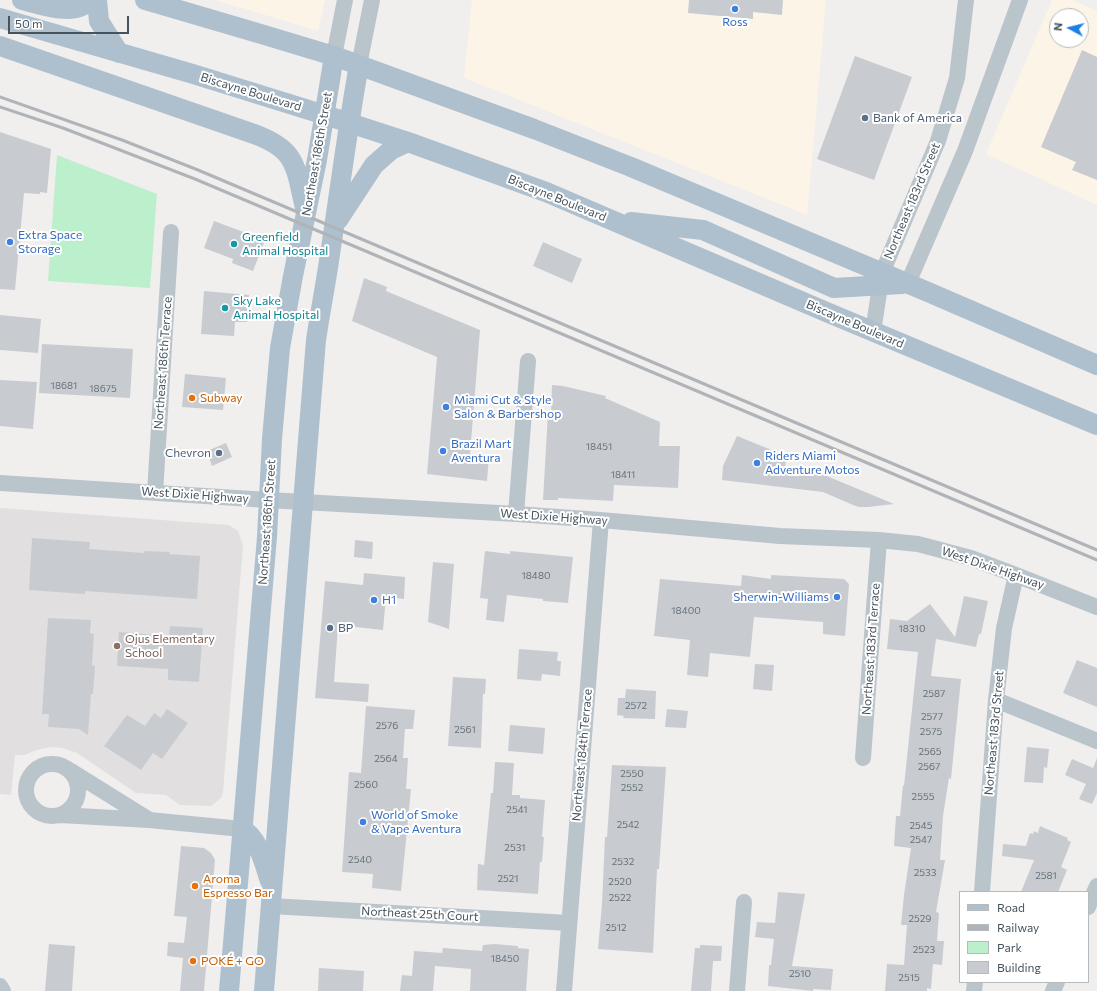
<!DOCTYPE html>
<meta charset="utf-8">
<style>
body{margin:0}
#map{position:relative;width:1097px;height:991px;overflow:hidden;background:#f1eeee;font-family:Commissioner,sans-serif}
canvas{display:block}
.legend{position:absolute;left:959px;top:891px;width:130px;height:92px;box-sizing:border-box;background:#fff;border:1px solid #b5babe;margin:0;padding:5px 7px;list-style:none;font-size:12px;color:#46535c}
.legend li{display:flex;align-items:center;gap:8px;height:20px}
.legend b{width:20px;border:1px solid #b5babe}
.north{position:absolute;left:1049px;top:8px;width:40px;height:40px;box-sizing:border-box;background:#fff;border:1px solid #b5babe;border-radius:50%;rotate:277deg;font-size:11px;font-weight:700;line-height:16px;text-align:center;color:#46535c}
.north::after{content:'';display:block;margin:auto;width:14px;height:18px;background:#1981e0;clip-path:polygon(50% 0,100% 100%,50% 72%,0 100%)}
.scale{position:absolute;left:8px;top:16px;width:121px;height:18px;box-sizing:border-box;border:2px solid #46535c;border-top:0;padding-left:5px;font-size:12px;line-height:14px;white-space:nowrap;color:#46535c;-webkit-text-stroke:3px #fff;paint-order:stroke}
</style>
<div id="map">
<canvas width="1097" height="991"></canvas>
<ul class="legend">
<li><b style="height:5px;background:#aec0cd"></b>Road</li>
<li><b style="height:5px;background:#b0b4b9"></b>Railway</li>
<li><b style="height:11px;background:#bcefcb"></b>Park</li>
<li><b style="height:11px;background:#c8ccd1"></b>Building</li>
</ul>
<div class="north">N</div>
<div class="scale">50 m</div>
</div>
<script>
const ctx = document.querySelector('canvas').getContext('2d');
ctx.lineJoin = 'round';
function fill(path, color) {
  ctx.fillStyle = color;
  ctx.fill(path, 'evenodd');
}
function stroke(path, color, width, dash) {
  ctx.strokeStyle = color;
  ctx.lineWidth = width;
  ctx.lineCap = dash ? 'butt' : 'round';
  ctx.setLineDash(dash || []);
  ctx.stroke(path);
}
function label(font, color, halo, rows, align = 'center') {
  ctx.font = font + ' Commissioner,sans-serif';
  ctx.lineWidth = 4;
  ctx.setLineDash([]);
  ctx.textBaseline = 'middle';
  ctx.strokeStyle = halo;
  ctx.fillStyle = color;
  for (const [text, x, y, turn = 0] of rows) {
    ctx.save();
    ctx.translate(x, y);
    ctx.rotate((+turn || 0) * Math.PI / 180);
    ctx.textAlign = isNaN(turn) ? turn : align;
    if (halo) ctx.strokeText(text, 0, 0);
    ctx.fillText(text, 0, 0);
    ctx.restore();
  }
}
fill(new Path2D(`
 M216,0H325L318,31Z
 M472,0H826L807,215L464,78Z
 M1052,0H1072L1097,11V205L986,154ZM1057,16H1081V40H1057Z`), '#fcf4e7');
fill(new Path2D(`
 M0,508L229,525L238,531L243,545L223,792L221,798L211,806L180,805L166,795L136,793L77,753L63,748L51,747L37,750L24,755H15L11,795L0,794Z`), '#e2dfe0');
fill(new Path2D(`
 M57,155L157,194L150,288L48,281Z`), '#bcefcb');
fill(new Path2D(`
 M689,0H783L782,15L753,12V19L688,13Z
 M1082,50L1097,57V180L1072,170L1076,162L1041,147Z
 M855,56L912,77L874,180L817,159Z
 M0,132L51,149L47,193L40,192V194L24,193L15,290L0,289Z
 M214,221L265,240L253,271L232,263L233,259L204,248Z
 M543,242L582,259L572,283L533,266Z
 M364,278L387,287L386,291L480,330L470,454L489,456L487,481L427,474L437,357L352,321Z
 M204,291L249,295L247,322H235L234,336L201,334Z
 M0,315L41,319L38,353L0,350Z
 M42,344L133,349L130,398L39,393Z
 M185,374L226,378L223,410L182,407Z
 M0,380L37,382L33,429L0,426Z
 M552,385L563,386L606,396L605,398L660,422L659,446H680L678,488L614,485L613,501L558,498V500H543L548,413H551Z
 M737,436L779,453L786,454L785,470L822,474L894,504L868,507H859L853,505L823,492L722,480L723,466Z
 M226,443L232,457L212,466L207,451Z
 M32,538L90,542L89,549L144,553V551L170,552L169,554L200,556L197,599L85,591V594L29,590Z
 M355,540L373,542L372,559L354,557Z
 M485,551L510,554V551L573,557L568,603L543,601V599L507,595L504,622L486,620L488,599L480,598Z
 M433,562L454,564L449,629L428,622Z
 M364,573L405,577L404,599L386,597L383,630L338,625L334,682L369,684L368,702L315,698L325,581L363,585Z
 M742,575L771,579V575L844,579L849,584L845,636L823,634V622L754,617L750,657L710,653L708,677L687,675L690,640L654,636L660,579L741,586Z
 M964,596L988,601L981,634H979L976,647L936,639L931,676L961,679L951,779L949,778L943,816L940,860H945L936,912L939,913L937,941H944L942,965L933,964L931,989L927,988V991H885L887,964L904,965L907,925H901L904,895L911,848L894,846L896,816H900L903,785L904,786L918,652L887,649L890,619L907,621L930,604L955,637Z
 M48,618L91,620L90,633L94,634L92,665L95,666L93,694H91L88,735L79,729L48,727L49,714H42Z
 M170,626L203,628L199,682L168,680V669L117,666L119,632L169,636Z
 M519,649L558,652L557,661H561L560,676L542,674L541,681L517,679Z
 M1077,660L1097,668V707L1063,693Z
 M755,664L774,665L772,691L753,689Z
 M453,677L486,679L485,694H483L481,748L448,746Z
 M626,689L656,691L655,719L623,718L624,716L617,715L618,698H625Z
 M366,706L415,710L413,729H405L403,758H408L406,789H411L401,891L372,888L373,874L342,872L349,772L361,773Z
 M167,709L188,723L162,759L153,753L141,770L104,746L127,715L145,726L154,713L161,718Z
 M667,709L688,711L686,728L665,727Z
 M510,725L545,728L543,754L508,751Z
 M1027,747L1049,749L1047,768L1044,767L1043,783L1024,782Z
 M1097,758V793L1092,804L1079,799L1086,784L1065,775L1072,759L1093,768Z
 M495,762L514,763L512,795H520V798L545,800L542,837H544L542,862H540L538,894L477,890L478,864L484,865L491,793H493Z
 M612,765L666,767L659,869H657L653,953L598,949L602,904L605,837H607Z
 M1040,826L1068,838L1067,840L1071,842L1061,867L1067,870L1058,892H1021L1034,860L1002,856L1003,844L1026,846L1030,833L1033,834L1034,831L1038,833Z
 M181,846L204,848L211,853L215,860L204,991H180L183,958L167,956L168,942L184,943L187,917L174,916Z
 M778,892L805,894L792,966L833,969L831,990L813,989V991L768,986L769,965H771L774,939L755,937L757,922L775,923Z
 M49,944L75,946L72,991H45Z
 M494,944L518,946V948L529,949L526,991H470L471,969L435,966L433,991H400L402,975L412,976L414,951L442,953L443,948L482,951L483,945Z
 M700,945L722,946L721,961H713L711,991H691L695,948H700Z
 M319,968L364,971L363,991H318Z`), '#c8ccd1');
stroke(new Path2D(`
 M334,56L345,0
 M359,65L372,0
 M908,283L965,151L1020,0
 M873,332L882,273L938,141L957,78L966,0
 M0,483L268,500L516,514L601,520L780,536L879,540L918,544L971,558L1016,575L1097,607
 M155,493L171,232
 M516,514L528,361
 M996,700L1097,741
 M863,758L879,540
 M26 790a26 26 0 1 1 52 0a26 26 0 1 1-52 0Z
 M71,771L148,819
 M60,815L149,820L242,829
 M982,892L996,700L1004,628L1016,575
 M271,906L569,923
 M1088,907L1097,886
 M0,986L3,991
 M564,991L601,520
 M737,991L744,902
 M974,991L975,982
 M1053,991L1057,982`), '#bac4cb', 16);
stroke(new Path2D(`
 M22,0C39,4 77,18 89,0
 M97,0L99,21L119,53
 M145,0L261,34L334,56L534,129L631,167L928,292L1097,365
 M0,18L193,74L325,115L408,142L546,192L824,311L1097,425
 M0,46L254,134C298,150 295,167 305,208
 M338,220L374,165L391,150L408,142
 M631,222L703,230L834,288L902,284
 M242,829C259,838 264,864 270,881
 M229,991L267,537L272,439L280,348L293,276L317,160L334,56
 M264,991L316,340C320,313 325,288 329,261C339,196 347,131 359,65`), '#aec0cd', 20);
stroke(new Path2D(`
 M0,97L122,140L198,170L1097,550
 M0,107L63,128L195,179L1097,560`), '#b0b4b9', 3);
for (const [x, y, r, color] of [
 [735,9,4,"#3f7fe0"],
 [865,118,4,"#5c6f8a"],
 [10,242,4,"#3f7fe0"],
 [234,244,4,"#0f9aa8"],
 [225,308,4,"#0f9aa8"],
 [192,398,4,"#e8710a"],
 [446,407,4,"#3f7fe0"],
 [443,451,4,"#3f7fe0"],
 [219,453,4,"#5c6f8a"],
 [757,463,4,"#3f7fe0"],
 [837,597,4,"#3f7fe0"],
 [374,600,4,"#3f7fe0"],
 [330,628,4,"#5c6f8a"],
 [117,646,4,"#8d6e63"],
 [363,822,4,"#3f7fe0"],
 [195,886,4,"#e8710a"],
 [193,961,4,"#e8710a"]
]) {
  const dot = new Path2D();
  dot.arc(x, y, r, 0, 2 * Math.PI);
  ctx.fillStyle = color;
  ctx.fill(dot);
  stroke(dot, '#fff', 1.5);
}
label('10px', '#667179', null, [
 ["18681",64,386],
 ["18675",103,389],
 ["18451",599,447],
 ["18411",623,475],
 ["18480",536,576],
 ["18400",686,611],
 ["18310",912,629],
 ["2587",934,694],
 ["2572",636,706],
 ["2577",932,717],
 ["2576",387,726],
 ["2561",465,730],
 ["2575",931,732],
 ["2565",930,752],
 ["2564",386,759],
 ["2567",929,767],
 ["2550",632,774],
 ["2560",366,785],
 ["2552",632,788],
 ["2555",923,797],
 ["2541",517,810],
 ["2542",628,825],
 ["2545",921,826],
 ["2547",921,840],
 ["2531",515,848],
 ["2540",360,860],
 ["2532",623,862],
 ["2533",925,873],
 ["2581",1046,876],
 ["2521",508,879],
 ["2520",620,882],
 ["2522",620,898],
 ["2529",920,919],
 ["2512",616,928],
 ["2523",924,950],
 ["18450",505,959],
 ["2510",800,974],
 ["2515",909,978]
]);
label('12px', '#366cbe', '#fff', [
 ["Ross",735,22,"center"],
 ["Extra Space",18,235],
 ["Storage",18,249],
 ["Miami Cut & Style",454,400],
 ["Salon & Barbershop",454,414],
 ["Brazil Mart",451,444],
 ["Aventura",451,458],
 ["Riders Miami",765,456],
 ["Adventure Motos",765,470],
 ["Sherwin-Williams",829,597,"right"],
 ["H1",382,600],
 ["World of Smoke",371,815],
 ["& Vape Aventura",371,829]
], 'left');
label('12px', '#46535c', '#fff', [
 ["Biscayne Boulevard",251,92,17],
 ["Northeast 186th Street",317,154,-80],
 ["Biscayne Boulevard",557,198,22],
 ["Northeast 183rd Street",912,201,-67],
 ["Biscayne Boulevard",855,324,23],
 ["Northeast 186th Terrace",163,363,-86],
 ["West Dixie Highway",195,495,4],
 ["West Dixie Highway",554,517,4],
 ["Northeast 186th Street",267,522,-86],
 ["West Dixie Highway",993,568,19],
 ["Northeast 183rd Terrace",871,649,-86],
 ["Northeast 183rd Street",994,733,-85],
 ["Northeast 184th Terrace",582,755,-85],
 ["Northeast 25th Court",420,914,3]
]);
label('12px', '#4e5e75', '#fff', [
 ["Bank of America",873,118],
 ["Chevron",211,453,"right"],
 ["BP",338,628]
], 'left');
label('12px', '#0d838f', '#fff', [
 ["Greenfield",242,237],
 ["Animal Hospital",242,251],
 ["Sky Lake",233,301],
 ["Animal Hospital",233,315]
], 'left');
label('12px', '#c56008', '#fff', [
 ["Subway",200,398],
 ["Aroma",203,879],
 ["Espresso Bar",203,893],
 ["POKÉ + GO",201,961]
], 'left');
label('12px', '#785e54', '#fff', [
 ["Ojus Elementary",125,639],
 ["School",125,653]
], 'left');
</script>
